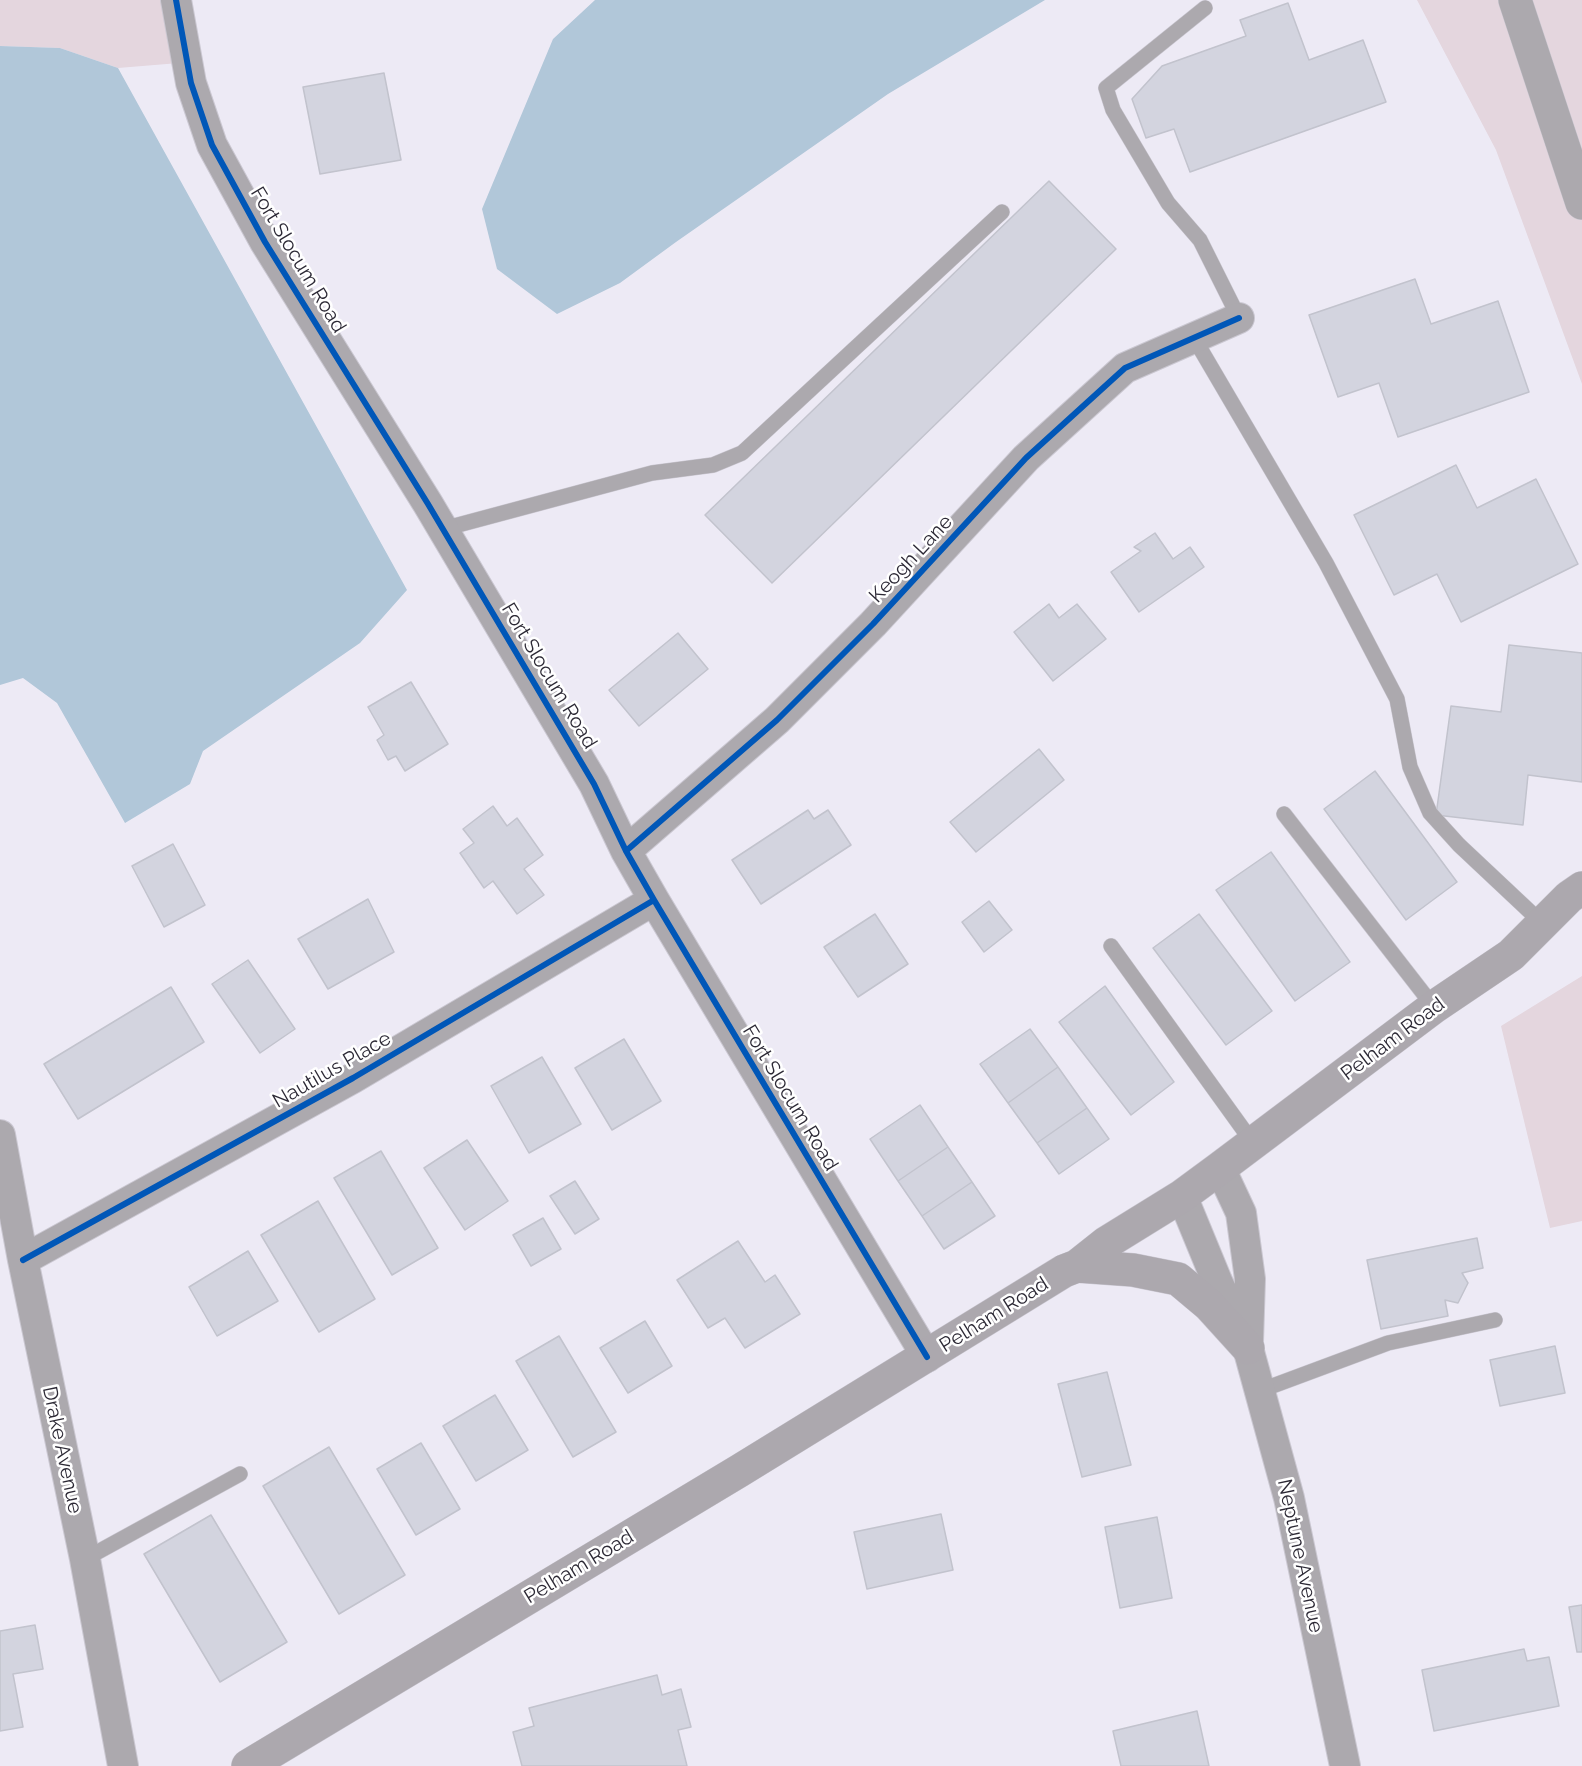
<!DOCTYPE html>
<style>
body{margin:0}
canvas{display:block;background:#edeaf5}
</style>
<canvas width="1582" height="1766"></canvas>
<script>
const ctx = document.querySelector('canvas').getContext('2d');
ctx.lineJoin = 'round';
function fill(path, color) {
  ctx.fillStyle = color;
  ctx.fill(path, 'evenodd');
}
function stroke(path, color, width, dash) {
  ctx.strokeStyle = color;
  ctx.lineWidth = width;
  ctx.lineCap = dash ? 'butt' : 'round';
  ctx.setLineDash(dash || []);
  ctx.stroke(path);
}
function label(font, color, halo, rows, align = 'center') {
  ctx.font = font + ' Raleway,sans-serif';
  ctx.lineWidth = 5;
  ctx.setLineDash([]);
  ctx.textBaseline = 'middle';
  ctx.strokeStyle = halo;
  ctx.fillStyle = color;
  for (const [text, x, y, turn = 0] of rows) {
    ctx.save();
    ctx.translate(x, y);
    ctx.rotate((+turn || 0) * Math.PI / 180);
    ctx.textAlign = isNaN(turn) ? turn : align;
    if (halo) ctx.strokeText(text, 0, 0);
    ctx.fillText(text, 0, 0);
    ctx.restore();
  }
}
fill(new Path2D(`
 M0,0H170L179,63L118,68L60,48L0,46Z
 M1417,0H1582V384L1496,150Z
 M1582,976V1221L1550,1228L1501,1026Z`), '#e4d6de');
fill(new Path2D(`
 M595,0H1045L888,94L676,242L620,283L557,314L497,269L482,209L553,39Z
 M0,46L60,48L118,68L407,590L360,643L203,751L190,784L125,823L57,703L23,678L0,685Z`), '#b1c7d9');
const building = new Path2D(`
 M1288,3L1309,60L1363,40L1386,102L1190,172L1174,129L1146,138L1132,99L1162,66L1246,36L1240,20Z
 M384,73L401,160L320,174L303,87Z
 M1049,181L1116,249L772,583L705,515Z
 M1415,279L1431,324L1498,301L1529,392L1398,437L1379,383L1338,397L1309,315Z
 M1456,465L1477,508L1536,479L1578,564L1461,622L1437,574L1394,595L1354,515Z
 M1155,533L1173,559L1190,547L1204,567L1139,612L1111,572L1141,551L1134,547Z
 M1049,604L1059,618L1077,604L1106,639L1053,681L1014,632Z
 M678,633L708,669L639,726L609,690Z
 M1509,645L1582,653V782L1528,775L1523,825L1436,815L1451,706L1501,712Z
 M411,682L448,744L405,771L396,756L388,760L377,740L384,735L368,707Z
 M1039,749L1064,780L976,852L950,822Z
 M1375,771L1457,882L1406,920L1324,809Z
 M493,806L507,826L517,818L543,855L524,869L544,895L517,914L493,881L484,888L460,853L474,843L463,829Z
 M808,810L814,819L828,810L851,845L761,904L732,860Z
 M173,844L205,905L164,927L132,866Z
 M1271,852L1350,962L1295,1001L1216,890Z
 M368,899L394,952L328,989L298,939Z
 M989,901L1012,930L984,952L962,922Z
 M875,914L908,964L858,997L824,947Z
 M1199,914L1272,1011L1226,1045L1153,948Z
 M248,960L295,1029L260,1053L212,984Z
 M1105,986L1174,1082L1131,1115L1059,1022Z
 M171,987L204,1042L78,1119L44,1064Z
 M1030,1029L1058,1067L1008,1103L980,1064Z
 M624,1039L661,1101L612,1130L575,1068Z
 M542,1057L581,1124L529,1153L491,1086Z
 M1058,1067L1087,1108L1037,1143L1008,1103Z
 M920,1105L948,1147L898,1181L870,1139Z
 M1087,1108L1109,1139L1059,1174L1037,1143Z
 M467,1140L508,1201L465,1230L424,1168Z
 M948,1147L972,1182L922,1216L898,1181Z
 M381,1151L438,1248L392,1275L334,1178Z
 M575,1181L599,1219L575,1234L550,1196Z
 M972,1182L995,1216L944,1249L922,1216Z
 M318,1201L375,1299L319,1332L261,1235Z
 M543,1218L561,1249L531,1266L513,1235Z
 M1477,1238L1483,1268L1462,1273L1468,1283L1458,1303L1445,1300L1448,1316L1381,1329L1367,1260Z
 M738,1241L765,1282L775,1275L800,1314L745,1348L725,1318L708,1328L677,1280Z
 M248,1251L278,1301L217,1336L189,1287Z
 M645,1321L672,1366L628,1393L600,1348Z
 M559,1336L616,1432L573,1457L516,1361Z
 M1555,1346L1565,1393L1500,1406L1490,1360Z
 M1107,1372L1131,1465L1082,1477L1058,1384Z
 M495,1395L528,1450L476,1481L443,1426Z
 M421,1443L460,1509L416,1535L377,1469Z
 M329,1447L405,1575L339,1614L263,1486Z
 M941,1514L953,1570L867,1589L854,1532Z
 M211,1515L287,1642L220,1682L144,1554Z
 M1157,1517L1172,1598L1120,1608L1105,1527Z
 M1582,1605V1652H1577L1569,1607Z
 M35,1625L43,1669L13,1674L23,1727L0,1731V1631Z
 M1524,1649L1527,1661L1549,1657L1559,1706L1434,1731L1422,1670Z
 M657,1675L662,1695L681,1689L691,1727L678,1730L687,1766H522L513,1732L534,1726L529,1708Z
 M1197,1711L1209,1766H1121L1113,1731Z`);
fill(building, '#d3d4df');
stroke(building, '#c2c3cd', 1.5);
const service = new Path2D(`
 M1205,8L1106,88L1113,110L1168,203L1200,240L1239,318
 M1194,338L1326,563L1397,699L1410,767L1430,813L1459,845L1542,923
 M443,529L652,473L713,465L742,453L1002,212
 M1284,814L1434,1007
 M1111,946L1253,1143
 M1259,1391L1388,1343L1495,1320
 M85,1559L240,1474`);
const minor = new Path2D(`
 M176,0L191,83L212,145L265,242L428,504L594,784L626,851L654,900L927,1357
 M626,851L777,720L873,624L1026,458L1125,368L1239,318
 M0,1135L23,1260L85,1559L123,1766
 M1220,1168L1241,1213L1250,1279L1248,1342
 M1182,1196L1217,1281L1248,1348L1289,1498L1345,1766
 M23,1260L353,1078L654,900`);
const tertiary = new Path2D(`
 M1515,0L1582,203`);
const secondary = new Path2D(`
 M1077,1266L1133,1270L1178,1279L1209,1305L1248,1348
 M248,1766L739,1471L1064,1271L1077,1266L1106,1243L1182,1196L1220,1168L1434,1007L1511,955L1569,897L1582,888`);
stroke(service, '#cbc8d2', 16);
stroke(minor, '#cbc8d2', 32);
stroke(tertiary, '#cbc8d2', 34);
stroke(secondary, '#cbc8d2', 34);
stroke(service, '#aca9ae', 15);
stroke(minor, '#aca9ae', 30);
stroke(tertiary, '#aca9ae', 33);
stroke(secondary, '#aca8ae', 33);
stroke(new Path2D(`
 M176,0L191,83L212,145L265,242L428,504L594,784L626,851L654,900L927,1357
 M626,851L777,720L873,624L1026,458L1125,368L1239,318
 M23,1260L353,1078L654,900`), '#0057b8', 6);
label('20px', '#2c2935', '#fff', [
 ["Fort Slocum Road",298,260,59],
 ["Keogh Lane",911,559,-47],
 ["Fort Slocum Road",549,676,59],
 ["Pelham Road",1393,1039,-37],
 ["Nautilus Place",332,1070,-30],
 ["Fort Slocum Road",790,1098,59],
 ["Pelham Road",994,1315,-32],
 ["Drake Avenue",62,1450,78],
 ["Neptune Avenue",1300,1556,78],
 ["Pelham Road",579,1567,-31]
]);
</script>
